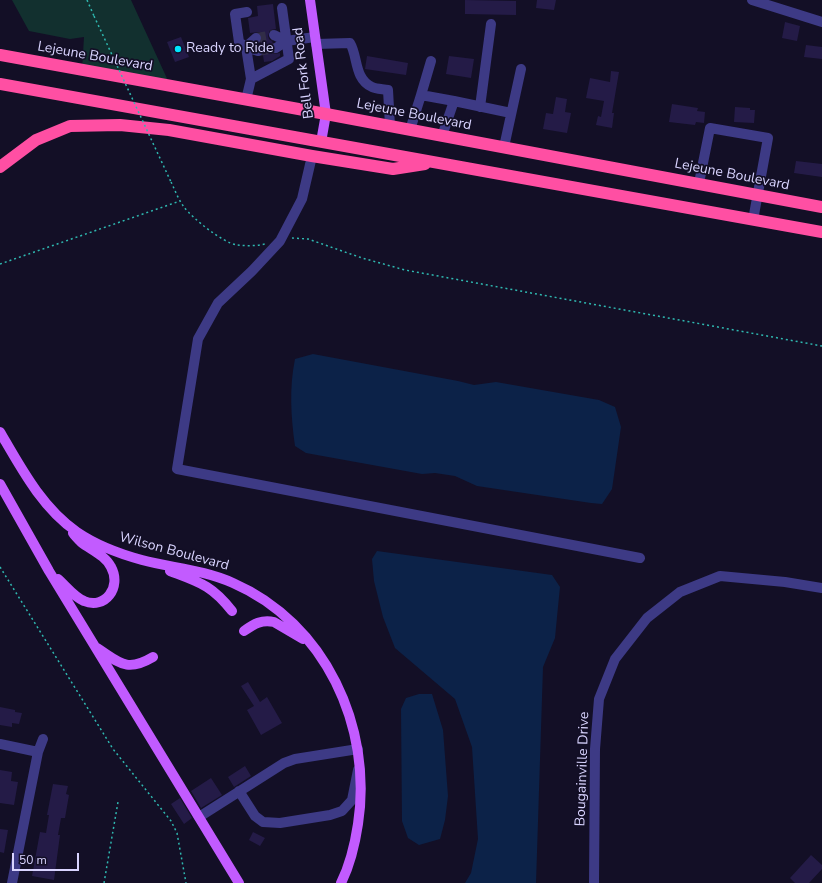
<!DOCTYPE html>
<style>
body{margin:0}
#map{position:relative;width:822px;height:883px;overflow:hidden;background:#130f26;font-family:"Nunito Sans",sans-serif}
canvas{display:block}
.scale{position:absolute;left:12px;top:853px;width:67px;height:18px;box-sizing:border-box;border:2px solid #d9d4ff;border-top:0;padding-left:5px;font-size:12px;line-height:14px;white-space:nowrap;color:#d9d4ff;-webkit-text-stroke:3px #130f26;paint-order:stroke}
</style>
<div id="map">
<canvas width="822" height="883"></canvas>
<div class="scale">50 m</div>
</div>
<script>
const ctx = document.querySelector('canvas').getContext('2d');
ctx.lineJoin = 'round';
function fill(path, color) {
  ctx.fillStyle = color;
  ctx.fill(path, 'evenodd');
}
function stroke(path, color, width, dash) {
  ctx.strokeStyle = color;
  ctx.lineWidth = width;
  ctx.lineCap = dash ? 'butt' : 'round';
  ctx.setLineDash(dash || []);
  ctx.stroke(path);
}
function label(font, color, halo, rows, align = 'center') {
  ctx.font = font + ' "Nunito Sans",sans-serif';
  ctx.lineWidth = 3.5;
  ctx.setLineDash([]);
  ctx.textBaseline = 'middle';
  ctx.strokeStyle = halo;
  ctx.fillStyle = color;
  for (const [text, x, y, turn = 0] of rows) {
    ctx.save();
    ctx.translate(x, y);
    ctx.rotate((+turn || 0) * Math.PI / 180);
    ctx.textAlign = isNaN(turn) ? turn : align;
    if (halo) ctx.strokeText(text, 0, 0);
    ctx.fillText(text, 0, 0);
    ctx.restore();
  }
}
fill(new Path2D(`
 M12,0H131L170,85L82,70L84,37L70,39L29,31Z`), '#12302f');
fill(new Path2D(`
 M313,354L458,381L474,385L496,382L599,400L615,407L621,427L612,489L602,504L591,503L477,486L455,476L435,473L422,474L306,453L295,446C291,417 289,388 295,359Z
 M377,551L552,575L560,587L557,617L555,638L543,667L536,883H465L471,873L478,839L472,747L455,699L395,648L383,617L374,581L372,559Z
 M419,694H432L443,730L448,796L445,820L440,839L419,845L408,838L402,821L401,709L406,698Z`), '#0c2248');
fill(new Path2D(`
 M465,0L516,1V15L465,14Z
 M537,0H556L554,10L536,8Z
 M273,4L276,29L270,30L268,36L269,39L273,42L270,46V51L274,54L280,53V56L272,61L264,62L263,55L264,50L261,42L262,36L260,32L250,33L248,18L258,16L257,6Z
 M785,22L800,26L797,41L782,38Z
 M181,37L189,57L175,62L167,42Z
 M806,45L822,47V59L804,57Z
 M367,56L408,63L406,75L365,69Z
 M449,56L474,59L471,78L446,74Z
 M611,71L619,72L612,113H614L612,128L596,125L598,116L601,117L604,101L586,98L590,78L610,82Z
 M556,97L567,99L565,112L571,113L567,133L543,129L546,113L553,114Z
 M672,104L698,108L697,111L705,112L704,123L696,122L695,125L669,122Z
 M735,107L750,108V110H755L754,123L734,122Z
 M796,161L822,164V177L794,173Z
 M248,682L260,702L267,697L282,723L261,735L247,710L254,706L241,686Z
 M0,707L15,710V712L22,713L19,724L12,723V727L0,725Z
 M245,766L251,776L234,787L228,777Z
 M0,770L12,772L11,781L18,782L14,805L0,803Z
 M211,778L222,795L201,808L191,791Z
 M53,784L68,786L66,794L69,795L65,818H61L58,835H60L54,880L32,876L40,832L46,833L49,815H47Z
 M180,798L192,818L184,824L171,804Z
 M0,829L8,830L4,853L0,852Z
 M253,832L265,838L260,846L249,840Z
 M811,855L822,865V869L809,883H795L790,878Z`), '#241b47');
stroke(new Path2D(`
 M256,38L274,35
 M258,51L276,48`), '#312d47', 10, [10, 5]);
stroke(new Path2D(`
 M87,0L94,16
 M171,182C175,190 178,199 184,207C192,218 223,243 237,245C246,246 256,246 265,244
 M292,238L308,239L362,258L405,270L822,346
 M0,264L180,201
 M0,567L113,749L171,821L177,833L186,883
 M104,883L118,802`), '#2fb8b0', 1.5, [2, 3]);
stroke(new Path2D(`
 M752,0L822,22
 M274,35L286,41L276,48
 M256,38L246,47L258,51
 M286,41L315,37
 M316,44L350,43C358,56 354,79 372,87C376,89 383,89 388,90L390,126
 M251,79L289,59L282,8
 M421,95L431,61
 M246,100L251,79L246,47L239,42L235,14L247,12
 M480,107L491,24
 M410,130L421,95L454,101
 M442,136L454,101L511,113
 M504,147L521,69
 M312,156L302,199L280,241L252,271L218,303L198,339L177,469L640,558
 M699,183L710,128L768,138L753,220
 M0,744L38,752
 M239,791L255,816L263,822L280,823L330,815L342,811L352,800L358,770
 M199,817L284,763L295,759L358,749
 M12,883L38,752L43,739
 M594,883L595,749L599,699L615,659L647,618L680,592L720,576L785,582L822,588`), '#3d3a85', 10);
stroke(new Path2D(`
 M310,0L326,114L321,142
 M0,432C21,468 42,508 77,532C96,545 120,554 142,560C173,568 204,570 233,583C325,623 373,727 358,824C355,844 350,865 341,883
 M0,484L49,571L239,883
 M170,571C199,582 212,585 232,611
 M58,579C66,586 74,597 84,601C105,610 122,587 111,567C105,555 91,550 81,542C78,539 75,536 73,533
 M244,631C254,624 262,619 274,622L303,639
 M97,648C119,662 126,673 153,657`), '#c25bff', 10);
stroke(new Path2D(`
 M0,55L326,114L822,207
 M0,84L822,232
 M0,167L36,140L70,126L120,125L169,130L312,156L393,169L425,164`), '#ff4fa3', 12);
stroke(new Path2D(`
 M94,16L171,182`), '#2fb8b0', 1.5, [2, 3]);
for (const [x, y, r, color] of [
 [178,49,4,"#00e5ff"]
]) {
  const dot = new Path2D();
  dot.arc(x, y, r, 0, 2 * Math.PI);
  ctx.fillStyle = color;
  ctx.fill(dot);
  stroke(dot, '#130f26', 1.5);
}
label('14px', '#d9d4ff', '#130f26', [
 ["Ready to Ride",186,49]
], 'left');
label('14px', '#d9d4ff', '#130f26', [
 ["Lejeune Boulevard",95,57,10],
 ["Bell Fork Road",304,73,-97],
 ["Lejeune Boulevard",414,115,11],
 ["Lejeune Boulevard",732,175,11],
 ["Wilson Boulevard",174,552,15],
 ["Bougainville Drive",583,769,-88]
]);
</script>
